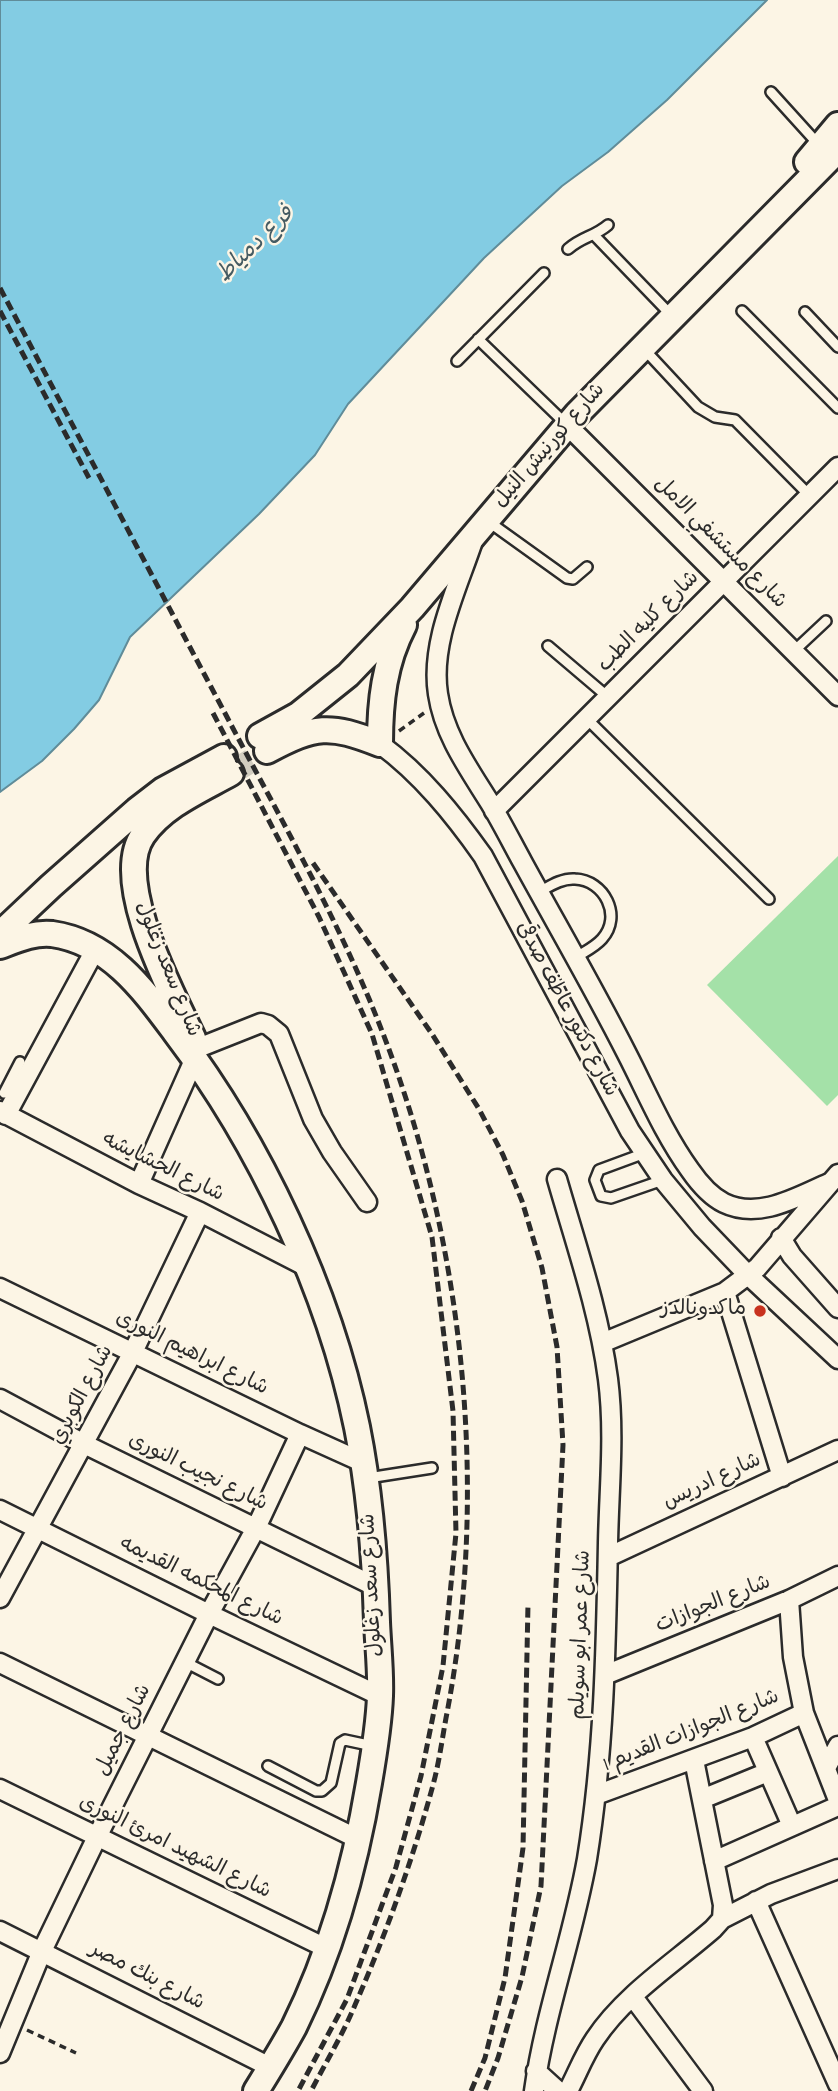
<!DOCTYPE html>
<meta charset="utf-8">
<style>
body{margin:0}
canvas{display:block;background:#fcf5e5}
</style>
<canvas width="838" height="2091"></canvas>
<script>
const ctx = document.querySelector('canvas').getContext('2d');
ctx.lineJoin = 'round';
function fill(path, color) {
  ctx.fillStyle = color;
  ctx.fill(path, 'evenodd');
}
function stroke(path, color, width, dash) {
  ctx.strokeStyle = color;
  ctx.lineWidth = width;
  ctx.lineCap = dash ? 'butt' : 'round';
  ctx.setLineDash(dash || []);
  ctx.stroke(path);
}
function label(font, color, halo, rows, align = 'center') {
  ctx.font = font + ' Dekko,"Playpen Sans Arabic",sans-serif';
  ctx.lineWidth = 5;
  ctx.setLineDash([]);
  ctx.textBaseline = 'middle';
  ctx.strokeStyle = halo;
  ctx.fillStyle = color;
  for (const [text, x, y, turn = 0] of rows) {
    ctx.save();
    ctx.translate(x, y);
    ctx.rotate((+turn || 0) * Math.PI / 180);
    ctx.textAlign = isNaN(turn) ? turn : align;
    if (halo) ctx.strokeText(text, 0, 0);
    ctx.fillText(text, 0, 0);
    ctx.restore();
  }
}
fill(new Path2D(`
 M838,856V1095L827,1106L707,985Z`), '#a4e1a8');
const water = new Path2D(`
 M0,0H767L667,100L608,152L562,186L484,258L348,404L315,455L259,514L130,637L99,700L74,729L42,761L0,792Z`);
fill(water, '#83cce3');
stroke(water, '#608c99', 2);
stroke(new Path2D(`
 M231,773L267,751`), '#d2cdc0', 24, [24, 12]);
const service = new Path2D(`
 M771,92L819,145
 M594,235L671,315
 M568,249C583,236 594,237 608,225
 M742,311L838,408
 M805,312L838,347
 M478,339L566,424
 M644,349L698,407L715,417L735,420L810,496
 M457,361L544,273
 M489,522L567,578L573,579L587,567
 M548,646L608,697
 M794,651L826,621
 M587,719L769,899
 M539,892C550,886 562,878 575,879C604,880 623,916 602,939C595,947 584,952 575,958
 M4,1093L20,1062
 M645,1153L599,1170L595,1180L601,1196L611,1198L663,1180
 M368,1478L432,1468
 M185,1662L218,1679
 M268,1766L316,1791H322L331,1783L340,1743L345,1740L373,1746`);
const minor = new Path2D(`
 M567,425L838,696
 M473,541C457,589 430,643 438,694C444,735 469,769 490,803C502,823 512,843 523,863C558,927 594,989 627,1054C647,1093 664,1134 690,1170C699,1183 710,1196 724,1203C759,1220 797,1197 829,1183
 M380,744C421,774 454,815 483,856L630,1131L663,1180L702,1227L748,1275L838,1359
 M494,811L838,467
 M198,1048L261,1023L268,1025L279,1034L313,1119L332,1152L367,1202
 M0,1111L139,1184L200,1212L305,1266
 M6,1115L95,950
 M139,1184L195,1058
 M781,1238L792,1256L838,1308
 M0,1288L300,1434L362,1462
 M725,1292L782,1477
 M602,1343L725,1292L757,1268L838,1174
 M0,1399L84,1444L376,1587
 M0,1510L209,1614L380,1696
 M608,1557L838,1450
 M0,1598L133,1352L200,1212
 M789,1600L793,1657L804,1713L838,1800
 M0,1663L360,1840
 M605,1675L789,1600L838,1576
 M753,1737L792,1826
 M826,1768L838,1746
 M0,1789L328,1949
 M596,1795L753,1737L804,1713
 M702,1799L768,1772
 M714,1861L838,1806
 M756,1901L838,2084
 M722,1919L771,1894L838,1869
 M0,1931L270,2067
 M633,1997L703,2091
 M0,2053L42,1951L97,1837L209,1614L256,1528L300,1434
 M536,2071L558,2091
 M534,2091C545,2012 573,1938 587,1859C604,1754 606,1649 608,1543C609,1489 615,1433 608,1379C599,1311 576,1245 557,1179
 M568,2091C577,2074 584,2055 595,2039C624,1995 674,1963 713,1929L722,1919L723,1905L694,1760`);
const secondary = new Path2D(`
 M807,162L838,125
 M260,736L298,715L348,675L412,608L577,414L838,150
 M267,751C316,725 329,724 380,744C380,702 384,663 404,625
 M0,934L51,886L137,810L163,790L224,757
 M0,946C16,940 34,932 52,934C109,942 143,989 175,1032C260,1144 329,1290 357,1427C370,1492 375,1556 377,1622C378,1646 381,1671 380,1696C379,1725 374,1754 369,1783C355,1867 332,1950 294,2027C282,2049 269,2070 256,2091
 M193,1038C172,993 111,881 143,835C164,805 201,790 231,773`);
stroke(service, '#2b2b2b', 14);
stroke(minor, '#2b2b2b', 23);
stroke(secondary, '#2b2b2b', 30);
stroke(new Path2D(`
 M399,731L424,713
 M27,2030L76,2053`), '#2b2b2b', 3.5, [7, 5]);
stroke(service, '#fcf5e5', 9);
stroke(minor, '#fcf5e5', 18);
stroke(secondary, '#fcf5e5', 24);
stroke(new Path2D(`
 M0,288C76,431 151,574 227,717C281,820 340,922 382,1031C465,1244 490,1493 446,1718C442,1740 439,1763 433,1785C413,1859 386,1934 355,2005C343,2034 326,2062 311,2091
 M0,311L89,478
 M213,713L319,917L372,1034L432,1237L453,1411L456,1533L443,1666L421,1776L396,1867L347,1999L298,2091
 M313,863L432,1034L479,1109L503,1155L522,1201L542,1268L557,1347L563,1445L541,1886L522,1977L498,2058L485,2091
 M471,2091L485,2058L505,1978L523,1848L528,1604`), '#2b2b2b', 5, [10, 5]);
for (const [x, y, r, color] of [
 [760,1311,7,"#c8321e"]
]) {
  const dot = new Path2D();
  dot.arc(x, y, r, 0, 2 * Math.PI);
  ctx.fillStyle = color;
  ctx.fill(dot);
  stroke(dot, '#fcf5e5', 2.5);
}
label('21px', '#2b2b2b', '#fcf5e5', [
 ["شارع كورنيش النيل",551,447,-49],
 ["شارع مستشفي الامل",719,544,45],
 ["شارع كليه الطب",650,623,-45],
 ["شارع سعد زغلول",166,970,68],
 ["شارع دكتور عاطف صدقى",565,1010,62],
 ["شارع الحشايشه",162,1169,26],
 ["شارع ابراهيم النورى",191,1355,26],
 ["شارع الكوبري",84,1396,-62],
 ["شارع نجيب النورى",197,1474,26],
 ["شارع ادريس",713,1483,-25],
 ["شارع المحكمه القديمه",200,1583,26],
 ["شارع سعد زغلول",374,1585,-93],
 ["شارع الجوازات",714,1606,-22],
 ["شارع عمر ابو سويلم",583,1635,-88],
 ["شارع جميل",125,1731,-63],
 ["شارع الجوازات القديم 1",692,1733,-22],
 ["شارع الشهيد امرئ النورى",174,1849,26],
 ["شارع بنك مصر",146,1978,27]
]);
label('21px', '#2b2b2b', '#fcf5e5', [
 ["ماكدونالدز",746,1311]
], 'right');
label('italic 23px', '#455b62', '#fcf5e5', [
 ["فرع دمياط",257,246,-44]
]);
</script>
